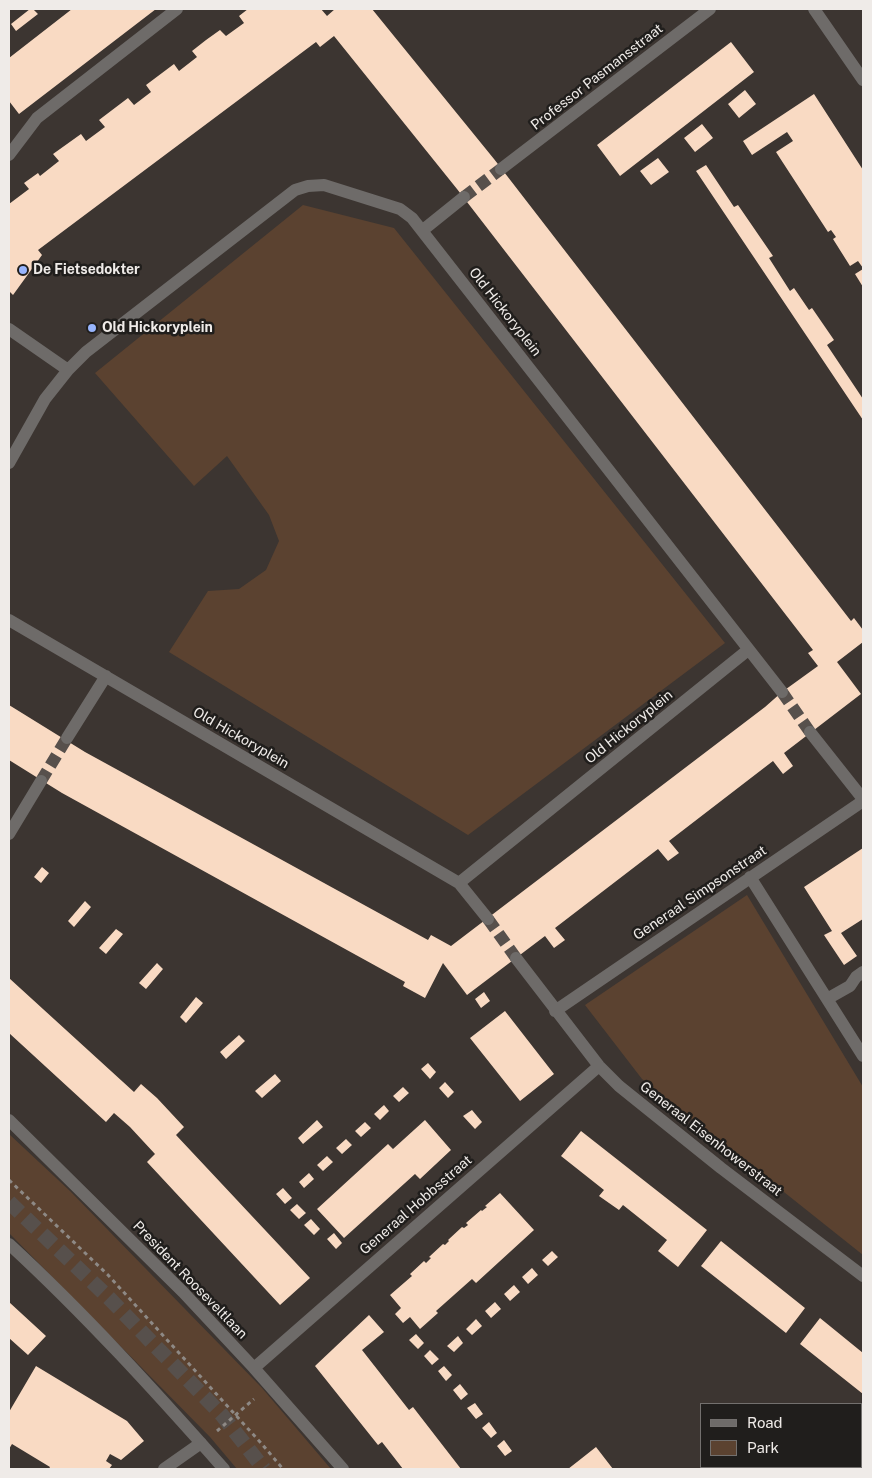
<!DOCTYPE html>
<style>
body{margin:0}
#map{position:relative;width:872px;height:1478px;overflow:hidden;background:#3c3531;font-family:"Public Sans",sans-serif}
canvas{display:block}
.frame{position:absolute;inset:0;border:10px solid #efebe8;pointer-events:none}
.legend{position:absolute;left:700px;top:1403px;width:162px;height:65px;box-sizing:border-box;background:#201e1c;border:1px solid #73706e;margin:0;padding:6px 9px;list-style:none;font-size:15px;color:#efebe8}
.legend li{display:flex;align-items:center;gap:10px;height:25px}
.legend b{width:25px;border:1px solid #73706e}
</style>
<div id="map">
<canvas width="872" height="1478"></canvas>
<div class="frame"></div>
<ul class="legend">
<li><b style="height:6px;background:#6e6b69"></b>Road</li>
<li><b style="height:14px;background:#5b4230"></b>Park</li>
</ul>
</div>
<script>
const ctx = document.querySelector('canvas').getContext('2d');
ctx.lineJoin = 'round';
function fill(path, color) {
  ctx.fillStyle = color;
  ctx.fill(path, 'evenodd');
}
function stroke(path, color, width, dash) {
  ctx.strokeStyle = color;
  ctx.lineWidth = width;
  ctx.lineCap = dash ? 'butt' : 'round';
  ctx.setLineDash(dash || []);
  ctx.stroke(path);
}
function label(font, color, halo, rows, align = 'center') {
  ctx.font = font + ' "Public Sans",sans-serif';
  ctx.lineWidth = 5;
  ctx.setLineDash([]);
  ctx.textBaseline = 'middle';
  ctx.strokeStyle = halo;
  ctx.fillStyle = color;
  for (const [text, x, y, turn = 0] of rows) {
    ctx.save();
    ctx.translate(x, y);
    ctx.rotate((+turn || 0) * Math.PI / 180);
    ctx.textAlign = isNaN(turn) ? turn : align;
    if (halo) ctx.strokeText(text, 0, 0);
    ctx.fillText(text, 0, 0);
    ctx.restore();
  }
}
fill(new Path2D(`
 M303,205L394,228L725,643L468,835L169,652L208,591L239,589L266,570L279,541L269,515L227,456L194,486L95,373Z
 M747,895L863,1087V1255L642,1079L585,1005Z
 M9,1134L70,1191L262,1388L331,1469H237L210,1437L9,1233Z`), '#5b4230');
fill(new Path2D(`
 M30,9H33L38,14L16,31L11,24Z
 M72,9H156L19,114L9,101V58Z
 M248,9H321L327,16L335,9H372L494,159L851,621L854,618L863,630V642L837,662L861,694L784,753L793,766L783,774L773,761L669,841L679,853L668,861L658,849L555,928L565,940L554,948L545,936L467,995L443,963L425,998L403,986L405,982L62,793L9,760V705L85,752L428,940L431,935L451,946L765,707L782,692L818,666L808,653L813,650L457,189L334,36L320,47L316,42L38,250L42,255L13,295L9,291V204L29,189L24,183L38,173L40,176L59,161L53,154L81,134L86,141L105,127L99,120L128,98L134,105L151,92L146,85L174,64L179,71L197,57L192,51L206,40L220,30L226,36L244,23L239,16Z
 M731,42L754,72L620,176L597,145Z
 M745,90L756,104L739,118L728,104Z
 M814,94L863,170V268L858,261L850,266L833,239L836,237L831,230L828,232L776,152L793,141L787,132L752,155L743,141Z
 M702,124L713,138L695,152L684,138Z
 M658,158L669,172L651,185L640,171Z
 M706,165L734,207L738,205L773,256L769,258L790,291L794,288L809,310L812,308L834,340L827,345L863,399V420L696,171Z
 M863,269V287L855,274Z
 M863,848V919L841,933L857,956L844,965L824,935L832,931L804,887Z
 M42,867L49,873L41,883L34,877Z
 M85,901L91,907L74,927L68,921Z
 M116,929L123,934L106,954L99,948Z
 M157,963L163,969L146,989L139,983Z
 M9,978L134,1092L141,1084L157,1098L184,1127L176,1135L310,1278L280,1305L147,1162L155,1154L130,1127L114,1113L106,1122L9,1033Z
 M484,992L490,1001L481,1008L475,999Z
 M196,997L203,1003L186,1023L180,1017Z
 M505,1011L554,1074L520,1101L470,1038Z
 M239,1035L245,1041L226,1059L220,1052Z
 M428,1063L436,1072L430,1079L421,1069Z
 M275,1074L281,1081L262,1098L255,1091Z
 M445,1082L454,1092L448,1098L439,1088Z
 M403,1087L409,1093L399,1102L393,1096Z
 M384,1105L389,1111L380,1120L374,1114Z
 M472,1110L482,1122L475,1129L463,1116Z
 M317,1120L323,1127L303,1144L298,1138Z
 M425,1120L451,1150L420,1179L415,1174L344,1238L317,1209L388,1144L393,1149Z
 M365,1122L371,1128L361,1137L355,1131Z
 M581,1131L707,1230L678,1267L658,1251L667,1240L623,1205L619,1210L599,1196L604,1190L561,1156Z
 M346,1139L352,1145L342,1154L336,1148Z
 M327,1156L333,1162L323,1171L317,1165Z
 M309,1173L314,1179L304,1188L299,1182Z
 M283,1188L292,1198L285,1204L276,1194Z
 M500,1193L534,1230L476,1283L472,1279L436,1311L438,1313L420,1329L410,1317L403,1323L395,1314L401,1308L390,1295L412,1276L410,1274L424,1261L426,1263L431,1258L429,1257L443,1244L445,1245L449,1241L448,1240L462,1227L464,1228L468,1225L466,1223L481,1210L482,1211L487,1207L485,1206Z
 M297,1204L306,1213L299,1219L290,1210Z
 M311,1219L320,1229L314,1235L304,1225Z
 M334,1233L342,1243L336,1249L327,1239Z
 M721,1241L805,1308L786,1333L701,1266Z
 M552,1251L558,1257L548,1266L542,1260Z
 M532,1268L538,1275L528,1284L522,1277Z
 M514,1285L520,1292L510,1301L504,1294Z
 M9,1302L46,1336L28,1355L9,1338Z
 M495,1302L501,1309L491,1318L485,1311Z
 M369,1315L384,1332L362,1350L409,1410L413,1407L461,1469H403L382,1442L378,1445L315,1366Z
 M820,1318L863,1353V1394L800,1344Z
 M476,1319L482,1326L472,1335L466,1329Z
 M416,1334L424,1343L418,1349L409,1340Z
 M458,1336L463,1343L454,1352L447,1346Z
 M430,1350L439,1359L432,1365L424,1356Z
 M36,1366L127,1421L144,1441L121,1460L110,1454L106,1461L112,1465L109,1469H49L50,1467L12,1444L9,1449V1412Z
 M444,1366L452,1375L446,1381L438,1371Z
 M460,1384L468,1394L461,1400L453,1390Z
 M475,1403L483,1414L476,1419L467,1408Z
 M489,1422L497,1433L491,1438L482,1428Z
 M504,1440L512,1451L505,1456L497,1446Z
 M596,1447L613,1469H568L577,1462Z`), '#f9dac3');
stroke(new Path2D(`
 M464,197L501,169
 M782,692L810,732
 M41,781L67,738
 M488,919L516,958`), '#57504c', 12, [12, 6]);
stroke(new Path2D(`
 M9,1202L109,1298L222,1415L264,1469`), '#57504c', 15, [15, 8]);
stroke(new Path2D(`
 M9,1180L108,1275L261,1443L283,1469
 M217,1431L254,1399`), '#8e8985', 3, [4, 4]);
stroke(new Path2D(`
 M814,9L863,80
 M9,155L37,118L177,9
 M501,169L710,9
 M423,230L464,197
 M9,329L68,370
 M9,463L45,399L68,370L86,352L295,190L308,186L324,185L400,209L412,218L782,692
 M9,620L459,883L488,919
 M810,732L863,799
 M67,738L106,676
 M9,834L41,781
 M750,877L863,1056
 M459,883L748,650
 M516,958L599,1066L619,1086L721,1168L863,1276
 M827,999L850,986L856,977L863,972
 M555,1011L863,801
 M9,1120L183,1292L254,1368L343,1469
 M9,1244C85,1314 155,1391 224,1469
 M254,1368L599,1066
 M164,1469L201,1443`), '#6e6b69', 12);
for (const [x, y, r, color] of [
 [23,270,5,"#98b5fd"],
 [92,328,5,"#98b5fd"]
]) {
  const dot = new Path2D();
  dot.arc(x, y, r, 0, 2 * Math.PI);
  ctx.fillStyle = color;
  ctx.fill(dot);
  stroke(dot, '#201e1c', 2);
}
label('14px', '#efebe8', '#201e1c', [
 ["Professor Pasmansstraat",597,77,-38],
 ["Old Hickoryplein",505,312,52],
 ["Old Hickoryplein",629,727,-39],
 ["Old Hickoryplein",241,738,30],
 ["Generaal Simpsonstraat",700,893,-34],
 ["Generaal Eisenhowerstraat",711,1139,38],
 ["Generaal Hobbsstraat",416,1205,-41],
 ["President Rooseveltlaan",190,1280,46]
]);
label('bold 14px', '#efebe8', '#201e1c', [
 ["De Fietsedokter",33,270],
 ["Old Hickoryplein",102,328]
], 'left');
</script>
